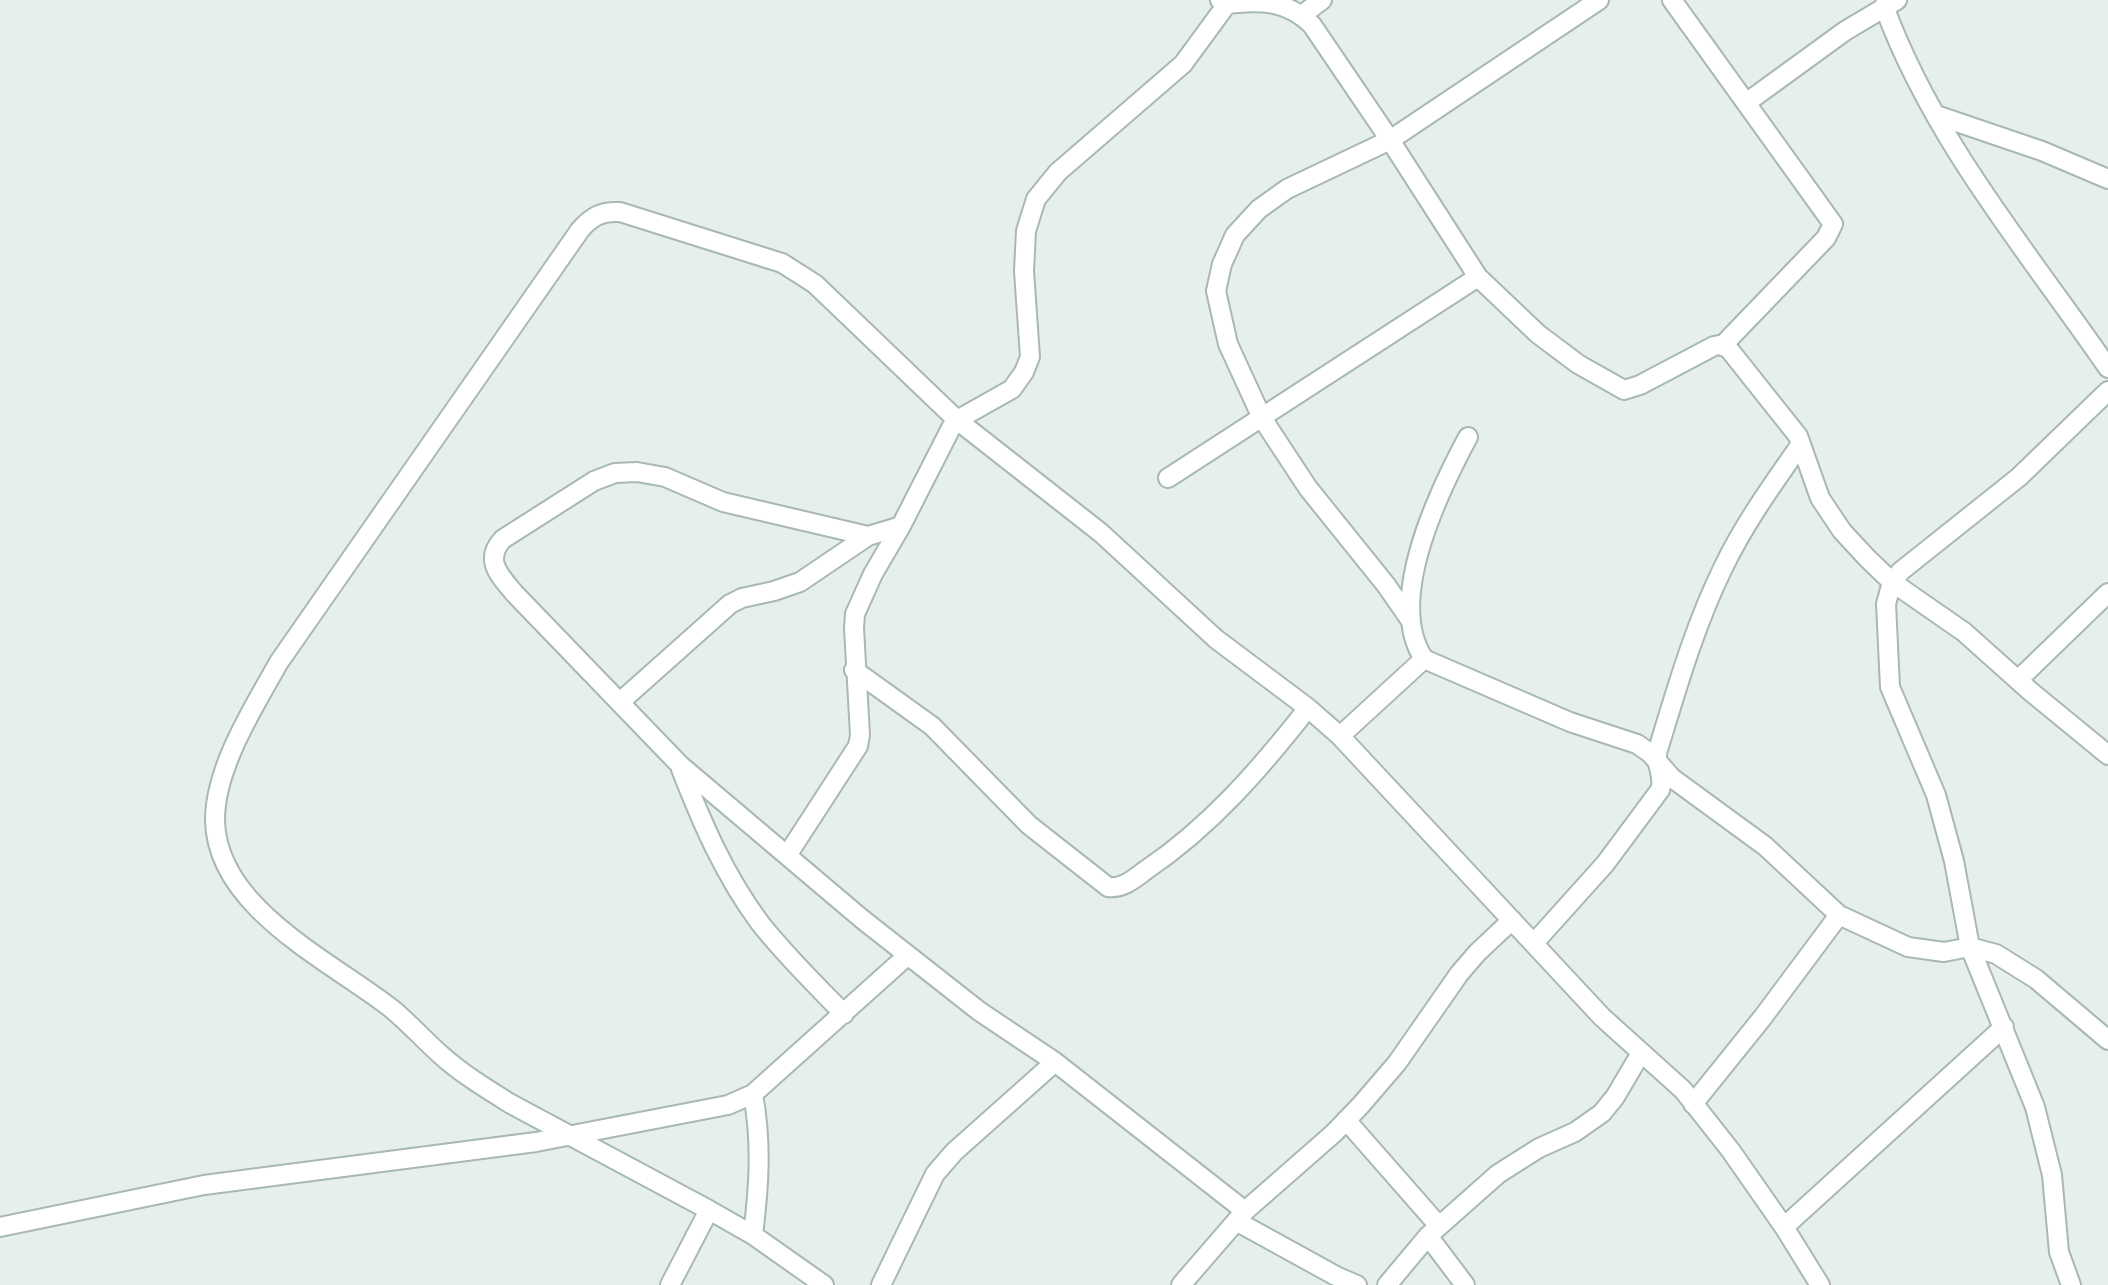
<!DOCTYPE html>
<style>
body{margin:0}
canvas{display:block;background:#e6efeb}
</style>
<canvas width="2108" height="1285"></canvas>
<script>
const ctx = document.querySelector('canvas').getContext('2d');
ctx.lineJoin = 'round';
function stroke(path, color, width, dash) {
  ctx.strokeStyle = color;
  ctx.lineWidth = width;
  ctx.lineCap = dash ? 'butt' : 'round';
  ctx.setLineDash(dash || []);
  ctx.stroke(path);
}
const minor = new Path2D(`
 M1220,0L1227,4C1260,0 1287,0 1312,25L1390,140L1478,277L1538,334L1578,364L1624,390L1640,385L1714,346L1719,345L1728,348L1798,436L1820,498L1842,531L1867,558L1892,582L1964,632L2030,691L2108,755
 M1672,0L1833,224L1826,238L1723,345
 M1884,6C1933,140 2028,252 2108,368
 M1302,15L1322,0
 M1746,103L1845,31L1897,0
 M1936,115L2042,151L2108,179
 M1468,437C1439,491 1385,601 1424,659L1570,722L1637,744L1650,753L1672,778L1765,846L1839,915L1908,947L1944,952L1970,947L1996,954L2036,979L2108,1040
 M1168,478L1478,277
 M868,536L723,502L665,477L637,472L615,473L594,481L503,539C483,560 500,576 515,594L680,765L862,919L979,1011L1055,1062L1245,1211
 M1411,621L1386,585L1308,488L1262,418L1228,344L1216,291L1222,264L1235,235L1259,209L1287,189L1390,140L1599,0
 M854,670L932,726L1029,825L1108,887C1123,889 1135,878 1146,870C1211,826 1260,769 1308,708
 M2018,680L2108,593
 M620,702L730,604L742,598L774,591L800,582L868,536L901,526
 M1340,736L1424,659
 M681,769C702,823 725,876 760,923C785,955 815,984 844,1014
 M788,854L858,746L860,735L854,628L855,614L873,574L901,526L951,428L957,420L1012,389L1024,372L1030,357L1024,271L1026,231L1036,199L1058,172L1183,64L1227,4
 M1534,943L1605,864L1660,790C1665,777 1656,766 1657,753C1676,691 1694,627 1723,568C1744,524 1773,484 1801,444
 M1693,1104L1763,1017L1839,915
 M1346,1120L1439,1226
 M1236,1221L1336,1276L1357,1285
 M0,1227L204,1185L536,1142L728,1105L753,1094L908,955
 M1784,1227L2004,1027
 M753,1235C759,1187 762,1143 753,1094
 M1428,1236L1465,1285
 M670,1285L709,1210
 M824,1285L753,1235L709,1210L511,1104C487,1089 462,1074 441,1055C424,1040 409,1023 392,1009C331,961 216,908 215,820C215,767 254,707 279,662L580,230C592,216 602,211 620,212L782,263L815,284L957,420L1101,533L1216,639L1308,708L1340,736L1602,1017L1683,1090L1731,1151L1784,1227L1820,1285
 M881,1285L935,1174L954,1152L1055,1062
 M1181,1285L1245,1211L1334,1133L1360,1106L1397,1063L1459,974L1477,953L1512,920
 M1387,1285L1428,1236L1498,1174L1539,1148L1575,1132L1602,1113L1615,1097L1641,1053
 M2071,1285L2059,1252L2052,1175L2035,1107L1970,947L1954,861L1936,795L1890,687L1886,604L1892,582L1901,571L2019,477L2108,391`);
stroke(minor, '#a8b8b2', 22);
stroke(minor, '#fff', 18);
</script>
